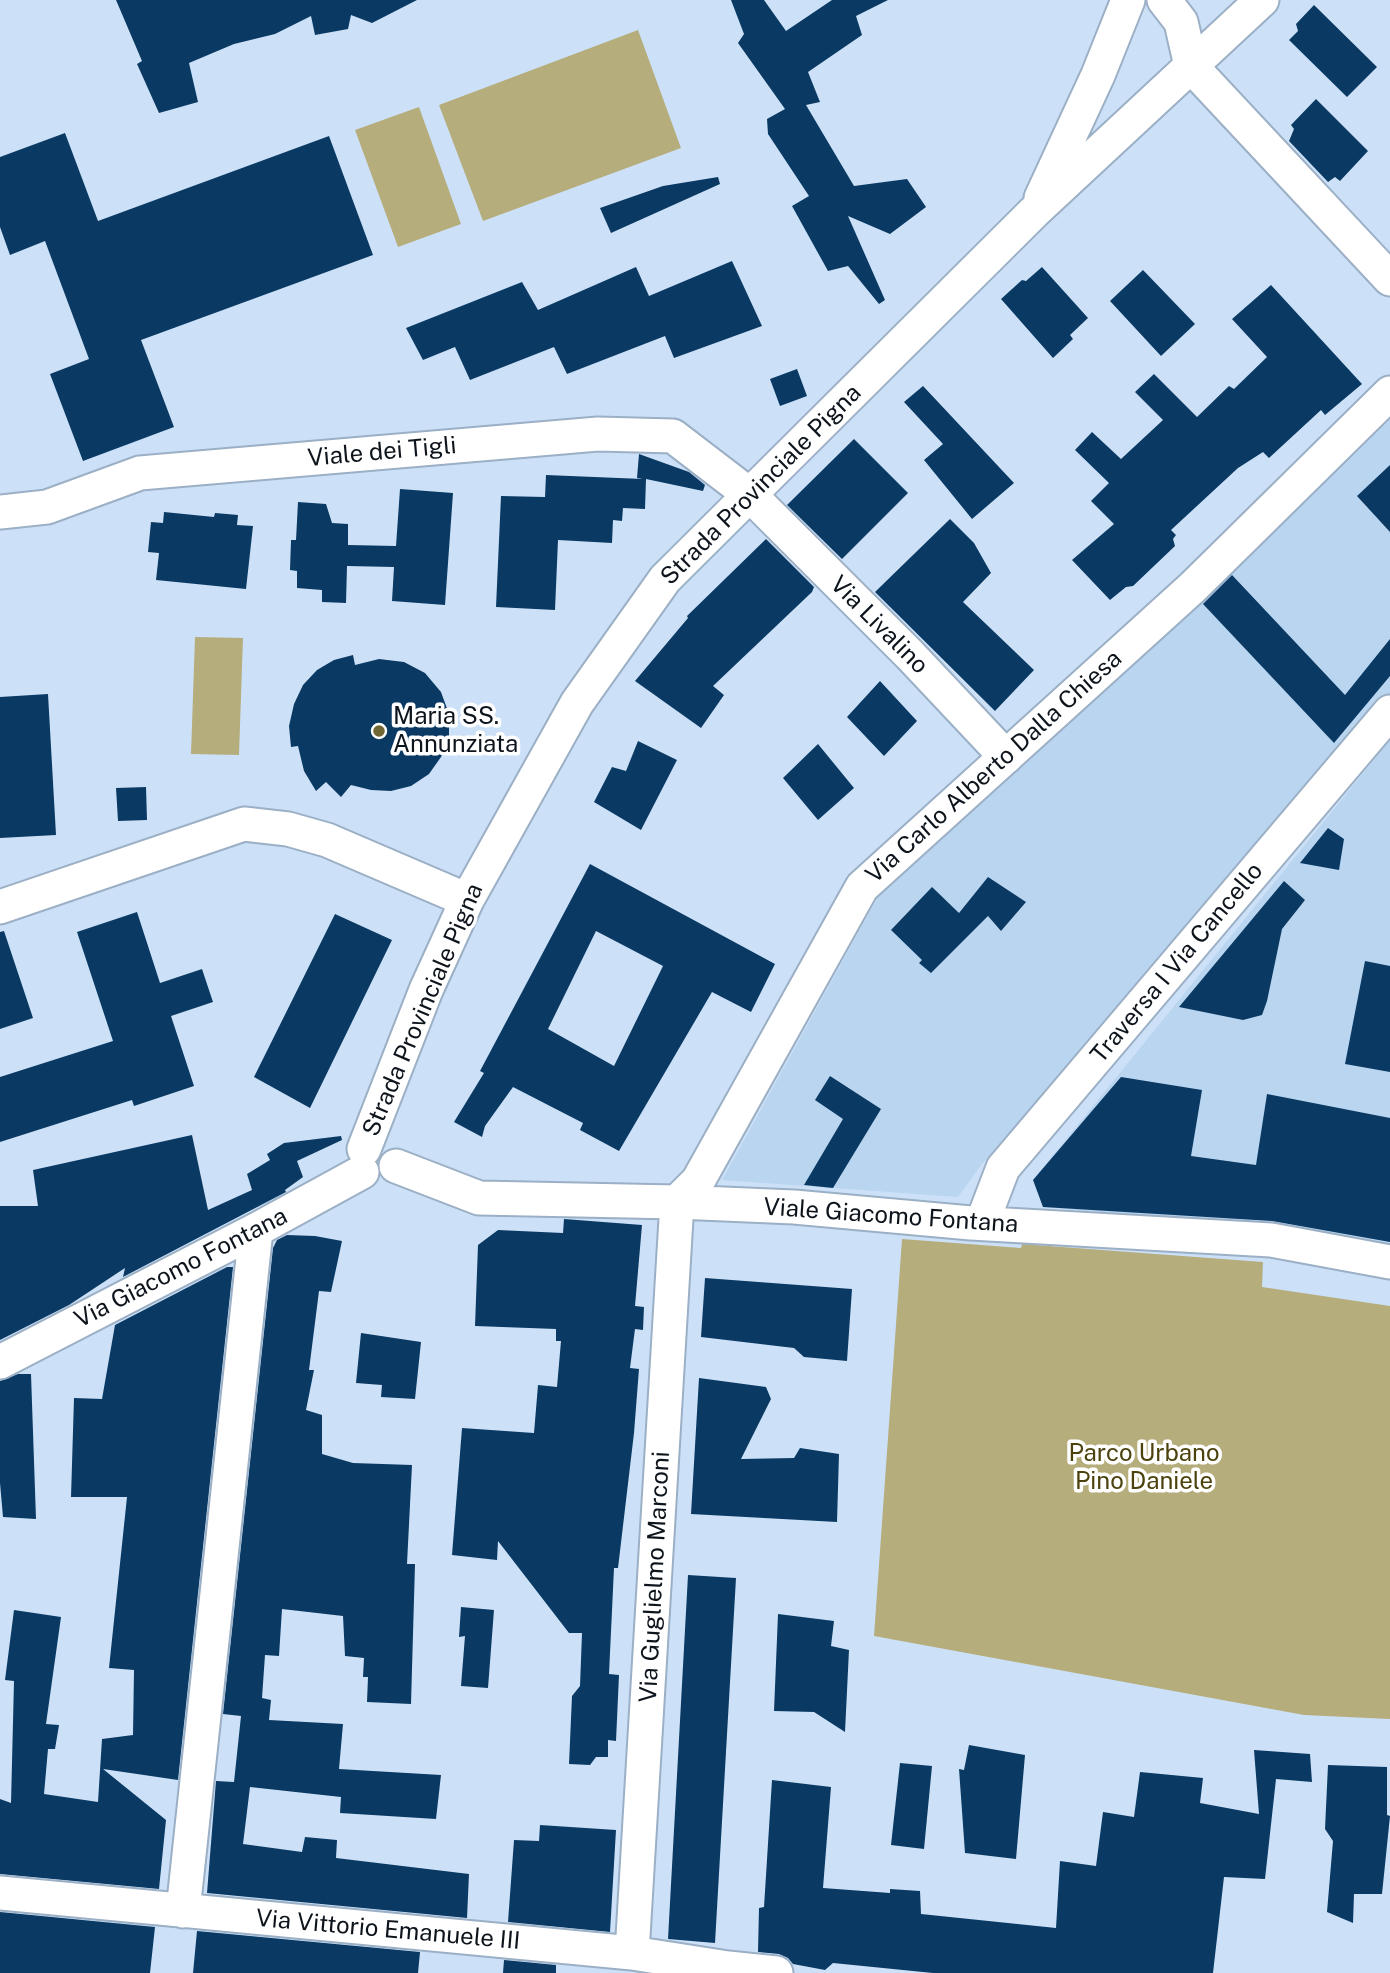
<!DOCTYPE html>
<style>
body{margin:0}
canvas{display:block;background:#cce1f8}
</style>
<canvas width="1390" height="1973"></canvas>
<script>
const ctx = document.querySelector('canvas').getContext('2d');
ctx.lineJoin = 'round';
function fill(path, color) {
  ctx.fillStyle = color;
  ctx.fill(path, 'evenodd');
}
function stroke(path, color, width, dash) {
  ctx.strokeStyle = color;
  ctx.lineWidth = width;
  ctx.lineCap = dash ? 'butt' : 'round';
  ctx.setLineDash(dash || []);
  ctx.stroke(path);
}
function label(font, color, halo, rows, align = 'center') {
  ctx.font = font + ' "Public Sans",sans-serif';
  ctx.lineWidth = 7;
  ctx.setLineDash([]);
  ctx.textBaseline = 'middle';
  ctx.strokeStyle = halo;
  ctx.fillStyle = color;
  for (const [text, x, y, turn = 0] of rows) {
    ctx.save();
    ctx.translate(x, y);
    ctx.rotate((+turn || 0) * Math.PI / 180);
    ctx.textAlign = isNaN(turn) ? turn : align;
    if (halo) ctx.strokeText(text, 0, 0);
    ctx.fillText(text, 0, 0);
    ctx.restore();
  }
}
fill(new Path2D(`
 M1390,414V695L982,1164L958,1197L722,1180L878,897Z
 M1390,740V1246L1314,1234L1043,1207L1033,1180Z`), '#bad5f0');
fill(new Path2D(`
 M638,30L681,148L483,221L439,105Z
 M419,107L461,224L398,247L355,130Z
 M195,637L243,638L239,755L191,754Z
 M902,1239L1021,1248L1022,1244L1263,1262L1262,1287L1390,1306V1719L1304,1715L874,1636Z`), '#b6ad7d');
fill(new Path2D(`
 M116,0H417L372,23L351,15L348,29L315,35L311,16L275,34L234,44L189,63L198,102L159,113L137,64L142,61Z
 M731,0H764L786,31L832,0H888L856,16L862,35L808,72L820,102L806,105L854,186L907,179L926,207L890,234L848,216L885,300L879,304L848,266L828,271L792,206L809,196L768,134L767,119L785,109L738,43L744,34Z
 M1314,5L1377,67L1347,97L1289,40L1298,31L1296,24Z
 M1316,99L1368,151L1340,181L1335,177L1328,182L1289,141L1294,129L1291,125Z
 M65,133L98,221L329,136L373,255L141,340L174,427L83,461L50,374L89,359L45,241L10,255L0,227V157Z
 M718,177L720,184L611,233L600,208L663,186Z
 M732,261L762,326L674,358L665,336L567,374L554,347L470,380L455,347L423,360L406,328L522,282L538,310L636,267L649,296Z
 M1042,267L1088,318L1070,335L1073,339L1053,358L1001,299L1022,280L1026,281Z
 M1143,270L1195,324L1161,356L1110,301Z
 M1271,285L1362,384L1325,415L1321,410L1269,458L1263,452L1238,468L1171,530L1176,535L1173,539L1175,546L1133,586L1126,587L1110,600L1072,560L1114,524L1091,501L1109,483L1075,450L1092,432L1121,459L1163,420L1135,392L1154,374L1197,417L1229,386L1234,389L1267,357L1232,319Z
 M797,369L807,396L780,406L770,379Z
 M923,386L1014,483L972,519L924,460L943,444L904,402Z
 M854,439L908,493L842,559L787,505Z
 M639,454L689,472L705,485L703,491L646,479L645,509L623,508L622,521L613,520L612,543L558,540L555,610L496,607L501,496L545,497L546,475L643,479L637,478Z
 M1390,465V532L1357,496Z
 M400,489L453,493L445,605L392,601L394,567L347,566L346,603L322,602V590L297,588V571L290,570L291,540H296L298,502L326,504L332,523L348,524V545L396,546Z
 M164,512L214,517L215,513L238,515L237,525L253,526L246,589L156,580L159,553L148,552L151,522L163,523Z
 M950,519L974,543L991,573L963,602L1034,670L995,711L875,592Z
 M766,539L814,587L812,592L713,686L724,695L701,728L635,681L688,618L687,616Z
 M1232,575L1345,695L1390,639V676L1334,743L1203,604Z
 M353,655L355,665L379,659L404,662L425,673L441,692L449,714V739L441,757L429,774L411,786L391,791L371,790L351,785L341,797L326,782L316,791L304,771L298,746L291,747L289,726L294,704L303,685L317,670L334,660Z
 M880,681L917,721L884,756L847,717Z
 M48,694L56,835L0,838V697Z
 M638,741L677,760L641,830L594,802L612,767L626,771Z
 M818,744L854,788L818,820L783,778Z
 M146,787L147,820L118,821L116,788Z
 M1328,828L1344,839L1339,870L1300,863Z
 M590,864L775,964L751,1012L712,992L619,1151L580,1130L583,1123L513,1087L485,1126L482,1137L454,1122L484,1073L480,1071ZM596,931L663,966L614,1066L548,1029Z
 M988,877L1026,902L1001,931L988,916L931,973L919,963L922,960L891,930L932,887L959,913Z
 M1284,881L1305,900L1282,929L1267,1001L1262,1015L1243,1020L1179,1007Z
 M137,912L160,983L202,969L213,1002L171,1016L194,1086L134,1106L132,1100L0,1142V1077L113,1041L77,932Z
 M335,914L392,940L310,1108L254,1077Z
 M4,931L33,1018L0,1029V932Z
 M1365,961L1390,966V1072L1345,1064Z
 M830,1076L881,1109L833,1188L804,1185L843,1119L815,1100Z
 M1121,1077L1202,1090L1191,1156L1256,1165L1267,1094L1390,1118V1242L1272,1221L1043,1207L1033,1180Z
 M192,1135L208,1210L252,1190L247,1174L270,1160L267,1154L284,1143L341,1136L342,1140L297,1161L303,1177L285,1190L286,1192L123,1277L125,1268L69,1305L0,1340V1206H38L33,1170Z
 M564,1219L642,1225L635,1306L644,1307L643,1330L635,1329L630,1368L639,1369L634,1433L618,1568H614L609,1674L619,1675L616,1741L608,1740V1757H596L590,1765L569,1764L572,1696L580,1686L582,1633H569L498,1541L497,1560L452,1555L462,1428L534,1433L538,1385L557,1387L561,1341H556V1329L475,1326L478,1245L498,1230L563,1233Z
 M287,1235L315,1236L342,1241L331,1292L319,1291L309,1370H314L306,1410L322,1415V1454L353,1463L412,1465L407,1564H415L411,1704L367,1702L368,1677H363L364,1658L345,1656L343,1616L282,1609L279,1656L265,1655L262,1698L271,1700L269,1720L343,1724L339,1769L441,1775L436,1819L340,1813L341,1797L250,1787L243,1844L302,1852L305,1837L337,1840L336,1858L469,1874L467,1918L207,1893L216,1781L234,1782L241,1716L223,1714L273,1248L277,1240Z
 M227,1267H233L178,1780L103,1769L166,1820L159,1889L0,1874V1799L11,1803L14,1681L5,1680L14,1610L61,1617L46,1724L59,1725L55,1749H48L44,1794L98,1802L102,1739L133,1735L134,1670L109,1668L127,1497H71L74,1398L102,1399L115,1325Z
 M705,1278L852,1289L847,1361L804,1357L794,1348L701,1337Z
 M361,1333L421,1342L415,1399L381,1397L382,1385L356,1383Z
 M18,1374H31L36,1519L3,1517L0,1483V1381Z
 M699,1378L766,1387L771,1399L741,1459L794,1458L800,1448L839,1454L837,1522L691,1514Z
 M688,1575L736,1578L715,1943L668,1939Z
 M461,1607L494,1610L488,1688L461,1686L465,1636L459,1637Z
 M778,1614L834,1621L831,1646L849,1650L845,1732L814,1712L774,1711Z
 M969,1745L1025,1755L1016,1859L965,1853L959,1769L964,1770Z
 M1254,1750L1310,1754L1312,1782L1276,1779L1265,1879L1224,1877L1213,1973H933L833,1963L825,1970L793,1964L788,1958L779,1954L758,1952L759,1908L764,1907L772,1780L831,1787L823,1888L890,1893V1889L920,1891L921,1914L1056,1928L1060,1861L1096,1866L1103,1812L1134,1817L1140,1772L1203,1778L1200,1803L1259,1814Z
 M900,1763L932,1766L924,1849L891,1845Z
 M1328,1765L1387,1767V1815L1390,1816L1382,1894H1354L1353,1923L1327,1912L1333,1841L1325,1829Z
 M540,1825L616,1830L610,1932L508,1922L514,1840L539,1841Z
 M0,1912L155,1927L150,1973H0Z
 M197,1931L420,1952L418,1973H193Z
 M504,1960L556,1965V1973H503Z`), '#0a3a63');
const minor = new Path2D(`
 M1164,0L1181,22L1191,66
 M1191,66L1390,279
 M1041,198L1098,75L1128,0
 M0,512L47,507L140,473L598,434L673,436L750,495L910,655L1006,757
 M0,907L244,824L288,829L327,840L467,900
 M364,1149L426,990L467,900L577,703L665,579L1034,212L1262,0
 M396,1166L479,1198L677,1202L794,1207L971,1223L1271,1240L1390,1262
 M677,1202L698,1181L862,887L1193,587L1390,393
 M982,1223L1003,1168L1390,712
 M0,1362L256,1230L362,1172
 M0,1893L632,1953L728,1968L776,1973
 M183,1911L256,1230
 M632,1953L677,1202`);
stroke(minor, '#9bafc5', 37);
stroke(minor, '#fff', 33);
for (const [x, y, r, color] of [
 [379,731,7,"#6f6633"]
]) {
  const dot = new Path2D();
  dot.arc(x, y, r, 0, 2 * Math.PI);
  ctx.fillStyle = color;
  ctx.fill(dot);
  stroke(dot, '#fff', 2.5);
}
label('24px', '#0d141c', '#fff', [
 ["Viale dei Tigli",382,452,-5],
 ["Strada Provinciale Pigna",761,485,-45],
 ["Via Livalino",879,625,45],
 ["Via Carlo Alberto Dalla Chiesa",994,767,-42],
 ["Traversa I Via Cancello",1177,963,-50],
 ["Strada Provinciale Pigna",423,1010,-67],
 ["Viale Giacomo Fontana",891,1216,4],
 ["Via Giacomo Fontana",181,1268,-27],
 ["Via Guglielmo Marconi",655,1577,-87],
 ["Via Vittorio Emanuele III",388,1930,5]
]);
label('24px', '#0d141c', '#fff', [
 ["Maria SS.",393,717],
 ["Annunziata",393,745]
], 'left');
label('24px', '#4b420d', '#fff', [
 ["Parco Urbano",1144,1454],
 ["Pino Daniele",1144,1482]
]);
</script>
